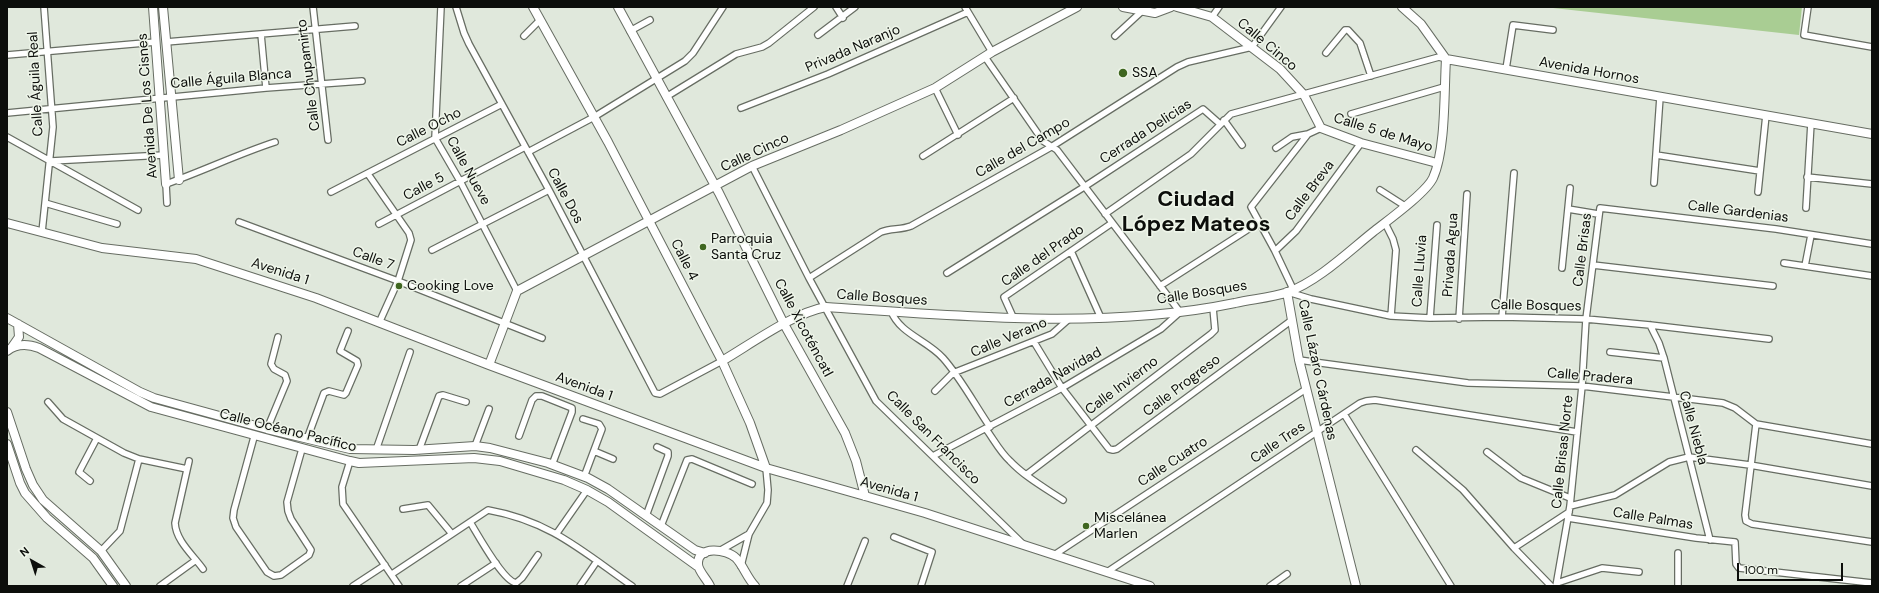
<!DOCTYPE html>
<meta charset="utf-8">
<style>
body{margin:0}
#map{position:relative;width:1879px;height:593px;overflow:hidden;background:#e0e8dc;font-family:"DM Sans",sans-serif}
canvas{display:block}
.frame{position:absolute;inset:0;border:8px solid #0c0e0b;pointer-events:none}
.north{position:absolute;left:12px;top:541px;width:40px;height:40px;-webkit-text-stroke:3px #eef5e9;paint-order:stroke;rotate:321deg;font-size:11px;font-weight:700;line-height:16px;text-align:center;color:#0c0e0b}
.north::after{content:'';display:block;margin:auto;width:14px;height:18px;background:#0c0e0b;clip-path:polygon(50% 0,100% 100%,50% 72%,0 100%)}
.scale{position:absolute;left:1737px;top:563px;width:106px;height:18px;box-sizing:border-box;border:2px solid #0c0e0b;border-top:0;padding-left:5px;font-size:12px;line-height:14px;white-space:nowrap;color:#0c0e0b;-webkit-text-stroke:3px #eef5e9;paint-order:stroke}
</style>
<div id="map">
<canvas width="1879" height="593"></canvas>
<div class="frame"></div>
<div class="north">N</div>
<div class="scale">100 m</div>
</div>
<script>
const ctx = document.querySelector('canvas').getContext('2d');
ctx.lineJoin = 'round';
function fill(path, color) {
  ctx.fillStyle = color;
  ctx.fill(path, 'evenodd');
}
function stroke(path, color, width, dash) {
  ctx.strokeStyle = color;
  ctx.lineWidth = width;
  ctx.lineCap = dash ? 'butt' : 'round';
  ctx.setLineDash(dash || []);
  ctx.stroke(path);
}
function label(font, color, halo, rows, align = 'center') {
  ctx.font = font + ' "DM Sans",sans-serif';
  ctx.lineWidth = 3;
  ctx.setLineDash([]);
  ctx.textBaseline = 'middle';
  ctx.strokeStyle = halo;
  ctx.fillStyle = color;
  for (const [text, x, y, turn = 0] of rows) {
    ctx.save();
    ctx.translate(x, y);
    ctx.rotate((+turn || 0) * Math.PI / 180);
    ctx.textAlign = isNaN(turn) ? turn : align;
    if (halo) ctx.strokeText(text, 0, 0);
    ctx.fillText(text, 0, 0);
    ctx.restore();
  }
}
fill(new Path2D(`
 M1544,7H1802L1799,35Z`), '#a9cd93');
const street = new Path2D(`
 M313,7L328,140
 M441,7L435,138L460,181L517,291
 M456,7L464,33L469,44L549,190L655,393L660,394L722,361
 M836,7L843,18
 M1808,7L1804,35L1872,47
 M968,12L992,52
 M1212,17L1219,7
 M630,31L650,20
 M261,34L266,88
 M818,35L855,7
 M524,36L540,20
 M1115,36L1141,12
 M166,42L355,26
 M1326,53L1345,30H1348L1360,43L1371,76
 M7,55L156,42
 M1506,69L1513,25L1553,30
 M935,88L958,135
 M666,97L736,54L762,47L769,43L814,7
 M741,108L828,74L968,12L965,7
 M7,113L266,88L362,81
 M1351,114L1444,87
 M1224,120L1242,145
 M7,137L138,210
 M1276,148L1292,137L1308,134
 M528,152L594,117L685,61L693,53L723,7
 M1656,155L1760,171
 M923,156L1014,98
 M51,161L164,155
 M752,166L809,278L876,401L1023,544
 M368,174L409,233L411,240L398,281L379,323
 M1807,177L1872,184
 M1654,183L1660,97
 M1380,190L1405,206
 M331,192L502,104
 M1758,192L1766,115
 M45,203L117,224
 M167,203L166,184C203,171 238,154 275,142
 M1806,208L1811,123
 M1568,209L1598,214
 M1105,214L1191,154L1231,114L1439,57L1446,59
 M239,222L398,281L542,338
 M1385,223L1393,239L1396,250L1391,316
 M379,224L525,147
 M42,232L53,127L44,7
 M432,250L549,190
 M1071,251L1101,318
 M1275,251L1296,231L1361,143
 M1784,263L1872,276
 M1593,265L1773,286
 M1805,266L1811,235
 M1562,268L1570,188
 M947,273L1084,187L1200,111L1203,109L1220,124
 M809,278L881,232C891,228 901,230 911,226L1051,147L1177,67L1188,62L1252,47L1281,7
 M1160,286L1258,223
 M1293,289L1275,251L1251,207L1308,134L1321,128
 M1288,292L1311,299L1391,316L1430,318L1502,317L1586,319L1650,325L1769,339
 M891,311C900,334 927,340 943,358C960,377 975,405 990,427
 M1013,317L1004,297L1112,223
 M1502,317L1514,173
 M1430,318L1437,225
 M1459,319L1467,194
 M1650,325L1659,343L1664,358L1710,540
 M1034,342L1062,388L1109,449L1113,450L1117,449L1292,320
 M1610,352L1664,358
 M1299,360L1468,383L1582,386L1723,403L1735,408L1756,424L1872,444
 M935,391L953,373L1052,334L1069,319
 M48,402L63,419L124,453L139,459L187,469
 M1344,414L1451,586
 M583,419L599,424L602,429L584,477
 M1756,424L1745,515L1746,521L1752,524L1872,542
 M267,429L287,381L285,375L274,369L271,364L278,337
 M986,429C994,440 1000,452 1010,461C1025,477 1045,488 1063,500
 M519,436L532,400L536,396H542L572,408V412L552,465
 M254,437L234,510L233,518L236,527L267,572L274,576L281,575L309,555L311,550L291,519L288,511L287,502L302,449
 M307,439L324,393L329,391L344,395L346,393L358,365L357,361L340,351L348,331
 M475,446L489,409
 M376,450L410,352
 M419,450L439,396L443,395L466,402
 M1416,450L1463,490L1514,548L1551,586
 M594,451L613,459
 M1487,452L1521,478L1570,498
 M933,456L1062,388L1161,329L1180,312L1057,150L1043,141L985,57
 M189,461L175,523C176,541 193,555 203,569
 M350,461L342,487L343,504L399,586
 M1026,475L1211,334L1215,330L1213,308
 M90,481L79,472L97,438
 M1570,506L1615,495L1669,462L1689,457L1750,465L1872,486
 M403,509L428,505L452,534
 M646,516L668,456V452L657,447
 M1568,518L1696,538L1735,542L1736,564L1739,568L1872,583
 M470,522C478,535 503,581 516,583L522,578L538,555
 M661,526L687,460L692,459L752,484
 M557,533L587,490
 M894,537L932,552L921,586
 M1514,548L1569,512
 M721,550L749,534
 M101,551L120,531L139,459
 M1678,553V586
 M1054,555L1306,389
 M741,566L749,534L767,503L768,490L766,468
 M1107,572L1360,403L1366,401L1375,400L1577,432
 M392,574L488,510C550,521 582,551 632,586
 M1557,583L1602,568L1639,572
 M160,586L196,560
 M353,586L385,565
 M461,586L496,563
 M580,586L597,561
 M847,586L865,541
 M1270,586L1287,574
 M1556,586L1570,506L1582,386L1586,319L1600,208L1776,229L1872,244`);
const secondary = new Path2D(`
 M153,7L166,184
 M163,7L179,180
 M533,7L608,142L722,361L750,423L766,468
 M618,7L719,193L784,324L845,433L856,461L865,496
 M1123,7L1155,13L1171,7
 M1177,7L1212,17L1280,69L1304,95L1321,128L1361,143L1437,163
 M1402,7L1421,24L1446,59
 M1446,59L1872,134
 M7,223L102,248L196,259L316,298L489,365L766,468L925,513L1150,586
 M1287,292L1299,360L1356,586
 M7,318L140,392L154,398L267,429L350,449L414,450L475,446L490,448L548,463L588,478L608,489L695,550L705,553
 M12,347L19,337L18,324
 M7,351C17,343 28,344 39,348L151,407L350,461L359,463L474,458L500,461L564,480L587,490L608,502L697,566
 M722,361C751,344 793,313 826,307C958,316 1105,330 1235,303C1252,299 1271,298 1288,292C1318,281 1348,252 1373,232C1387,221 1426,193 1433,178C1446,149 1444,91 1446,59
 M489,365L517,291L752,166L841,130L935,88L992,52L1077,7
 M7,412L26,469L33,485L43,500L101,551L126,586
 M7,444L20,483L25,493L47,518L93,558L113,586
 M710,586C707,579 698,571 698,564C697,545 727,549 736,558C743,565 747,578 755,586`);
stroke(street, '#676d63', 8);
stroke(secondary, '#676d63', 10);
stroke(street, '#fff', 5.5);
stroke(secondary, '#fff', 8);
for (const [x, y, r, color] of [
 [1123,73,5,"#3f6620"],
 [703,247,4,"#3f6620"],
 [399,286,4,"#3f6620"],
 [1086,526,4,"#3f6620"]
]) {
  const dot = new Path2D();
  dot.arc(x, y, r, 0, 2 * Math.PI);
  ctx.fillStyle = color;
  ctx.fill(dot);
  stroke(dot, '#eef5e9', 1.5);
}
label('14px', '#0c0e0b', '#eef5e9', [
 ["Calle Cinco",1267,45,40],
 ["Privada Naranjo",853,49,-23],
 ["Avenida Hornos",1589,71,10],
 ["Calle Chupamirto",309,75,-97],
 ["Calle Águila Blanca",231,79,-5],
 ["Calle Águila Real",36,84,-93],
 ["Avenida De Los Cisnes",148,106,-94],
 ["Calle Ocho",429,128,-27],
 ["Cerrada Delicias",1146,132,-33],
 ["Calle 5 de Mayo",1383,133,17],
 ["Calle del Campo",1023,148,-30],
 ["Calle Cinco",755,153,-25],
 ["Calle Nueve",468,171,61],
 ["Calle 5",424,187,-28],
 ["Calle Breva",1310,191,-53],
 ["Calle Dos",565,196,62],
 ["Calle Gardenias",1738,212,7],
 ["Calle Brisas",1583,250,-83],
 ["Privada Agua",1451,255,-86],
 ["Calle del Prado",1043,256,-35],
 ["Calle 7",373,259,20],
 ["Calle 4",684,260,63],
 ["Calle Lluvia",1420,271,-86],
 ["Avenida 1",280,272,18],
 ["Calle Bosques",1202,293,-9],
 ["Calle Bosques",882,298,4],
 ["Calle Bosques",1536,306,1],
 ["Calle Xicoténcatl",803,328,62],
 ["Calle Verano",1009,338,-23],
 ["Calle Lázaro Cárdenas",1317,370,78],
 ["Calle Pradera",1590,377,5],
 ["Cerrada Navidad",1053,378,-29],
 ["Calle Invierno",1122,386,-37],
 ["Calle Progreso",1182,386,-37],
 ["Avenida 1",584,387,20],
 ["Calle Niebla",1693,428,75],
 ["Calle Océano Pacífico",288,431,14],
 ["Calle San Francisco",933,438,45],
 ["Calle Tres",1278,443,-34],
 ["Calle Brisas Norte",1563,452,-84],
 ["Calle Cuatro",1173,462,-33],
 ["Avenida 1",889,490,16],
 ["Calle Palmas",1653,519,9]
]);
label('14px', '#0c0e0b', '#eef5e9', [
 ["SSA",1132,73],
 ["Parroquia",711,239],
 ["Santa Cruz",711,255],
 ["Cooking Love",407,286],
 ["Miscelánea",1094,518],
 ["Marlen",1094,534]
], 'left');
label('bold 22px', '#0c0e0b', '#eef5e9', [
 ["Ciudad",1196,200],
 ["López Mateos",1196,225]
]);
</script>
